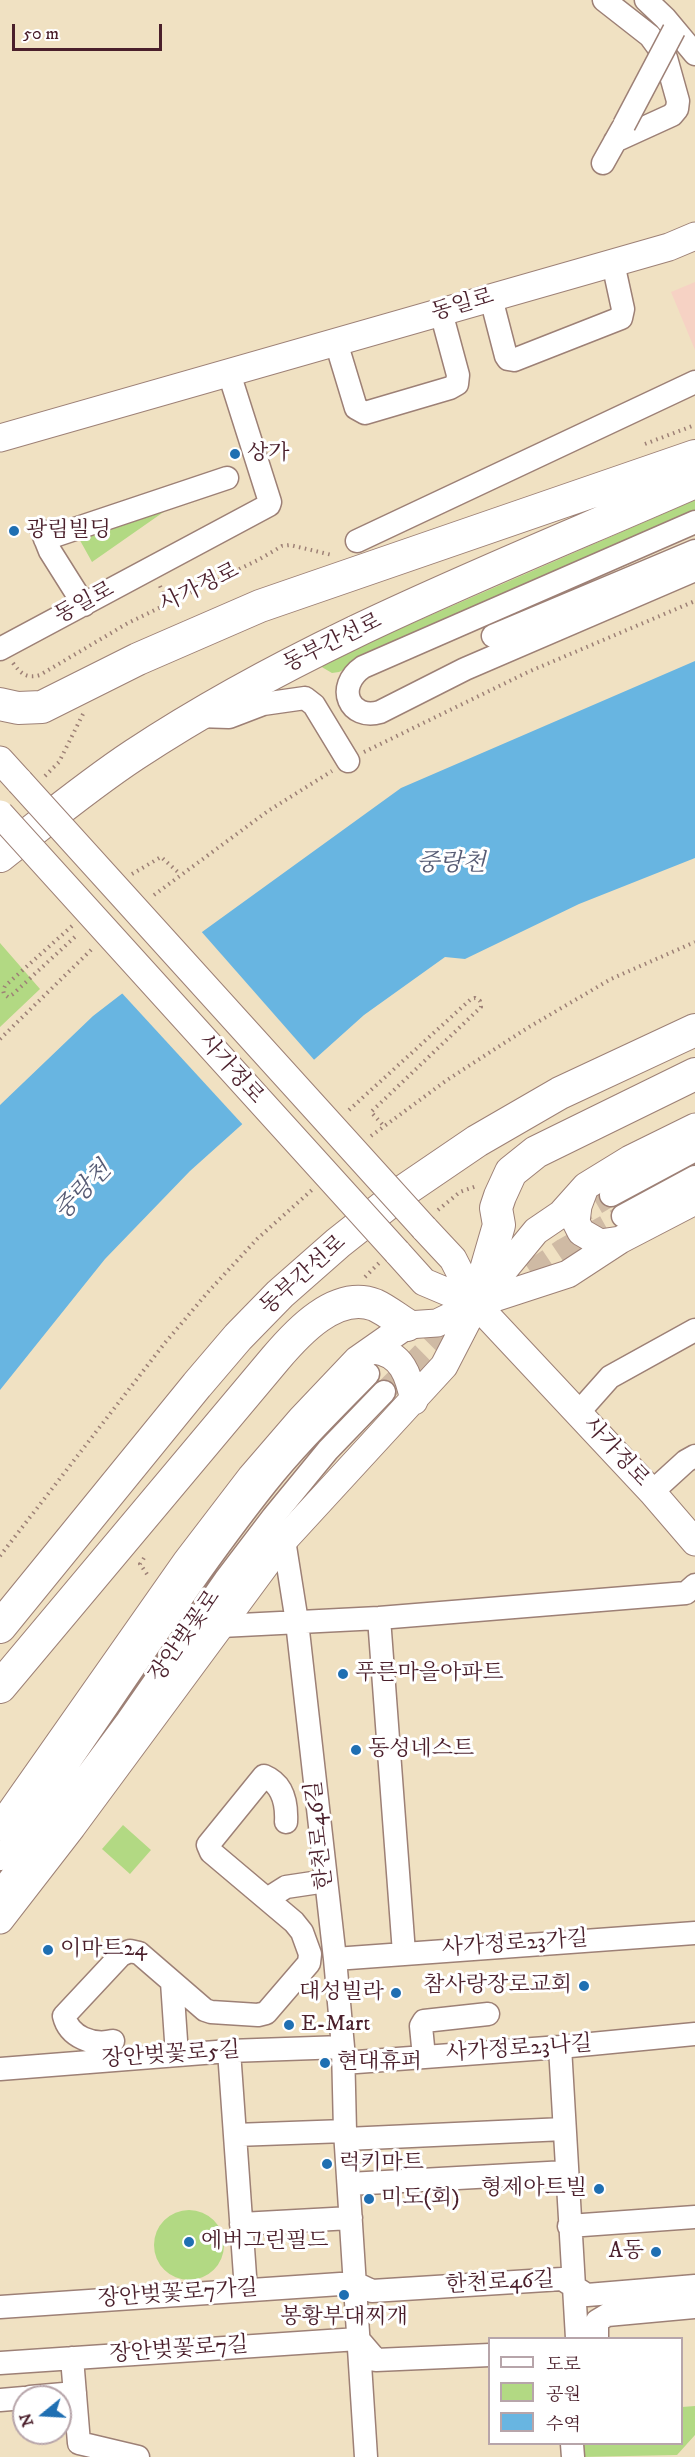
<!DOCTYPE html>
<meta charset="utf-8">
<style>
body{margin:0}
#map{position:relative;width:695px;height:2457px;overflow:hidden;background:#f0e1c2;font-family:"IM FELL DW Pica","Noto Serif KR",serif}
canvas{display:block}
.legend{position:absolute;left:488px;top:2337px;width:195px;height:108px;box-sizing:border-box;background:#fff;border:2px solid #b7a5aa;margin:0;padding:8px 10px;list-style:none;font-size:18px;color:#4a1f2b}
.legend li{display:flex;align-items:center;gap:12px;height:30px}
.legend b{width:30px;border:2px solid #b7a5aa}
.north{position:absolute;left:12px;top:2385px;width:60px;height:60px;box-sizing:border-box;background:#fff;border:2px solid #b7a5aa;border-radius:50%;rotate:252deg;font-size:16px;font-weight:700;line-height:24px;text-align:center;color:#4a1f2b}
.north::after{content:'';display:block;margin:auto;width:21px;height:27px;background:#1f6fb2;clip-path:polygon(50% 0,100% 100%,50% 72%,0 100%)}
.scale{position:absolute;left:12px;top:24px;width:150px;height:27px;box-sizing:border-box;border:3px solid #4a1f2b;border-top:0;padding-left:8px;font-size:18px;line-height:21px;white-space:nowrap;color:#4a1f2b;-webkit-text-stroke:4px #fff;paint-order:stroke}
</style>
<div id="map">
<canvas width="695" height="2457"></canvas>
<ul class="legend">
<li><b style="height:8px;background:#fff"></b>도로</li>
<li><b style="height:16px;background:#b2d983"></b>공원</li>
<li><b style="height:16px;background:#68b5e1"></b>수역</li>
</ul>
<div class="north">N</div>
<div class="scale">50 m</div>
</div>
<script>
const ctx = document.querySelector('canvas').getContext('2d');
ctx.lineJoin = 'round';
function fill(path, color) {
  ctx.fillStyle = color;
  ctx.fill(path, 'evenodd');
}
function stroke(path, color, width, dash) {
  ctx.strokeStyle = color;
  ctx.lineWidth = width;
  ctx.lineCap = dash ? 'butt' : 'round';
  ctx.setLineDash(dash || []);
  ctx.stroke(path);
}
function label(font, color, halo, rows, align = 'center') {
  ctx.font = font + ' "IM FELL DW Pica","Noto Serif KR",serif';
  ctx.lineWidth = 6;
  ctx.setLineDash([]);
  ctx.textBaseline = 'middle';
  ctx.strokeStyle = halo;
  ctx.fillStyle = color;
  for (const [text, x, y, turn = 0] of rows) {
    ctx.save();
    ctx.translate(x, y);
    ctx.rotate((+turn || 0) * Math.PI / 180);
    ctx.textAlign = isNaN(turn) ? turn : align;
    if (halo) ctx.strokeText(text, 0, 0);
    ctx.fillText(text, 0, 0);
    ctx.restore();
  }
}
fill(new Path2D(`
 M695,282V350L671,292Z`), '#f6d2c4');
fill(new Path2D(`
 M695,500V516L415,636L339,672L332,673L320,666L374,640Z
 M163,504L165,511L92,562L77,535Z
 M0,943L40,989L0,1027Z
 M123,1825L151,1850L130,1874L102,1849Z
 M154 2245a35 35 0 1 1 70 0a35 35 0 1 1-70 0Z
 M695,2406V2435L677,2455L580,2457V2444H682V2407Z`), '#b2d983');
fill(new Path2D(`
 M695,661V858L579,904L465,959L445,957L364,1015L190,1171L105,1259L0,1390V1105L93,1016L202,932L401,788Z`), '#68b5e1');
fill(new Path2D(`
 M200,930L316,1062L244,1126L120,991Z`), '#f0e1c2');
stroke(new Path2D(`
 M568,1220L611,1195
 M503,1290L564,1249L623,1216
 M384,1392L438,1338L465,1318`), '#cfbaa4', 22, [22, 11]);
const minor = new Path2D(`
 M604,0L650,36L666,58L678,101L677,109L672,115L615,141
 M646,0L665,18L695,54
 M603,163L622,129
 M491,298L506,356L508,359L514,360L621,318L623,309L613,263
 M336,342L356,408L365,413L450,388L457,384L458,375L441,312
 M695,522L363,667C334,687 350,721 380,712L465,669L695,570
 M42,531L50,551L84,605
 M45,539L227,478
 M357,541L695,382
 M493,636L695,551
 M0,649L269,505L270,502L229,373
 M198,716L229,717L263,704L305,698L314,705L348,761
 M611,1195L695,1150
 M623,1216L695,1177
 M578,1413L610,1377L695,1330
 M652,1492L686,1461L695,1456
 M284,1540L297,1622L335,1959L343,2047L345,2131L366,2457
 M379,1618L404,1953
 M221,1626L379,1618L686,1593L695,1585
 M0,1859C92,1736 171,1604 266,1484C297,1445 333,1410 368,1374
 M0,1892L127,1721L225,1580L273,1517L328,1450L384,1392
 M267,1899L286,1887L326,1881
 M335,1959L695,1933
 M172,1982L177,2055
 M113,2041C93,2046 69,2037 64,2016L121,1955L130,1951L139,1953L205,2010L211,2012L258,2015L266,2013L309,1963L310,1954L302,1932L294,1922L211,1852L208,1845L264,1776C283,1784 287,1803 286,1822
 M560,2047L577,2338
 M229,2051L246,2290
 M424,2057L421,2026L424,2021L488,2014
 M343,2063L560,2047L695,2034
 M0,2069L229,2051L343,2047
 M235,2135L345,2131
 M346,2139L564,2129
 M349,2184L566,2172
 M241,2224L351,2218
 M569,2226L695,2217
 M0,2307L355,2283L372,2291L562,2279L587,2295L695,2286
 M597,2338V2321L607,2315L695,2307
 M72,2358L79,2443L138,2457
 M0,2363L358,2339L376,2360L490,2355
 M30,2397L75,2393
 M0,2400L24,2398
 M572,2444L573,2457`);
const major = new Path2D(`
 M0,438L669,247L695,236
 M0,760L20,782
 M584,1190L578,1206L576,1222L581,1232L600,1243L620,1240
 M424,1228L453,1259L476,1304L652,1492L695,1542
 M397,1252L424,1282L476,1304
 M374,1350C402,1353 409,1376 414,1401
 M0,1827L186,1562L251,1477L301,1419L357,1360L407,1325L437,1323L476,1304L568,1274L620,1240L695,1201
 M0,1920L72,1827L284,1540L444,1366L476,1304L536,1231L561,1214L586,1186L630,1159L695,1127`);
const highway = new Path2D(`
 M0,704L18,708L42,707L138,659L260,606L695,456
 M0,856C44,822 87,786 134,755C308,640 504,566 695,482
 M476,1304L499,1225L496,1208L500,1196L511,1172L536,1152L695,1074
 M0,1627L197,1385L238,1337L280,1294L338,1243L405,1190L477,1141L560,1093L695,1030
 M0,1687L275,1359C297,1333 336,1290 375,1305C386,1310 397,1319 407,1325`);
stroke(minor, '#9d8076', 25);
stroke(major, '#9d8076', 29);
stroke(highway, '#9d8076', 34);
stroke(new Path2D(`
 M645,444L695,425
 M160,586L168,604
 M13,663C21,674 27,679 40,675L128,623L258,560L282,546L290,545L332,555
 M364,752L528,672L695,601
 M45,776L59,762L83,714
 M132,874L161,857L180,874
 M154,895L268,811L332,771
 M72,926L5,986L3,990L4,994L8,997L13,994L77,935
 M0,1039L94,947
 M349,1110L471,999L475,998L480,1001L481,1007L371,1112L383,1125
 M371,1136L447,1080L529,1027L611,979L695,942
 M438,1210L460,1192L477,1186
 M365,1277L379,1263
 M0,1556L164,1344L208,1292L257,1239L312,1190
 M144,1558L140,1564L149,1577`), '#9d8076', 4, [1.5, 4.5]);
stroke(minor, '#fff', 22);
stroke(major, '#fff', 27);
stroke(highway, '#fff', 32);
const minorBridge = new Path2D(`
 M624,125L674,30`);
const majorBridge = new Path2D(`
 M20,782L424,1228
 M0,814L397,1252`);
stroke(minorBridge, '#9d8076', 25, []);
stroke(majorBridge, '#9d8076', 29, []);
stroke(minorBridge, '#fff', 22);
stroke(majorBridge, '#fff', 27);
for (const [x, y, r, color] of [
 [235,454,6,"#1f6fb2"],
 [14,531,6,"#1f6fb2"],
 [343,1674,6,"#1f6fb2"],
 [356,1750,6,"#1f6fb2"],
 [48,1950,6,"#1f6fb2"],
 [584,1986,6,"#1f6fb2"],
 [396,1993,6,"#1f6fb2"],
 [289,2025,6,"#1f6fb2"],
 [325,2063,6,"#1f6fb2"],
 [327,2164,6,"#1f6fb2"],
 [599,2189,6,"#1f6fb2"],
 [369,2199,6,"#1f6fb2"],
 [189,2242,6,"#1f6fb2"],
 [656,2252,6,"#1f6fb2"],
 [344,2295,6,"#1f6fb2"]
]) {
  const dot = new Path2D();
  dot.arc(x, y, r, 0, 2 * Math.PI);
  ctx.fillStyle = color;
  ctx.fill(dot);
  stroke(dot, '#fff', 2);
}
label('22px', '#4a1f2b', '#fff', [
 ["동일로",463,306,-16],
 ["사가정로",200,589,-26],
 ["동일로",85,604,-28],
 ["동부간선로",333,644,-26],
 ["사가정로",230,1070,48],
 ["동부간선로",304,1276,-42],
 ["사가정로",615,1453,47],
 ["장안벚꽃로",186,1637,-55],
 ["한천로46길",321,1835,-96],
 ["사가정로23가길",515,1945,-4],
 ["사가정로23나길",519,2050,-4],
 ["장안벚꽃로5길",171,2056,-4],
 ["한천로46길",500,2284,-3],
 ["장안벚꽃로7가길",178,2295,-4],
 ["장안벚꽃로7길",179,2351,-4]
]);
label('22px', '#4a1f2b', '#fff', [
 ["상가",247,454],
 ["광림빌딩",26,531],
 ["푸른마을아파트",355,1674],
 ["동성네스트",368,1750],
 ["이마트24",60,1950],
 ["참사랑장로교회",572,1986,"right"],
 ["대성빌라",384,1993,"right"],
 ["E-Mart",301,2025],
 ["현대휴퍼",337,2063],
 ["럭키마트",339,2164],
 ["형제아트빌",587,2189,"right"],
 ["미도(회)",381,2199],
 ["에버그린필드",201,2242],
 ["A동",644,2252,"right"],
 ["봉황부대찌개",344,2318,"center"]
], 'left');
label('italic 24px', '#565b74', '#fff', [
 ["중랑천",451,865],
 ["중랑천",84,1192,-46]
]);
</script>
